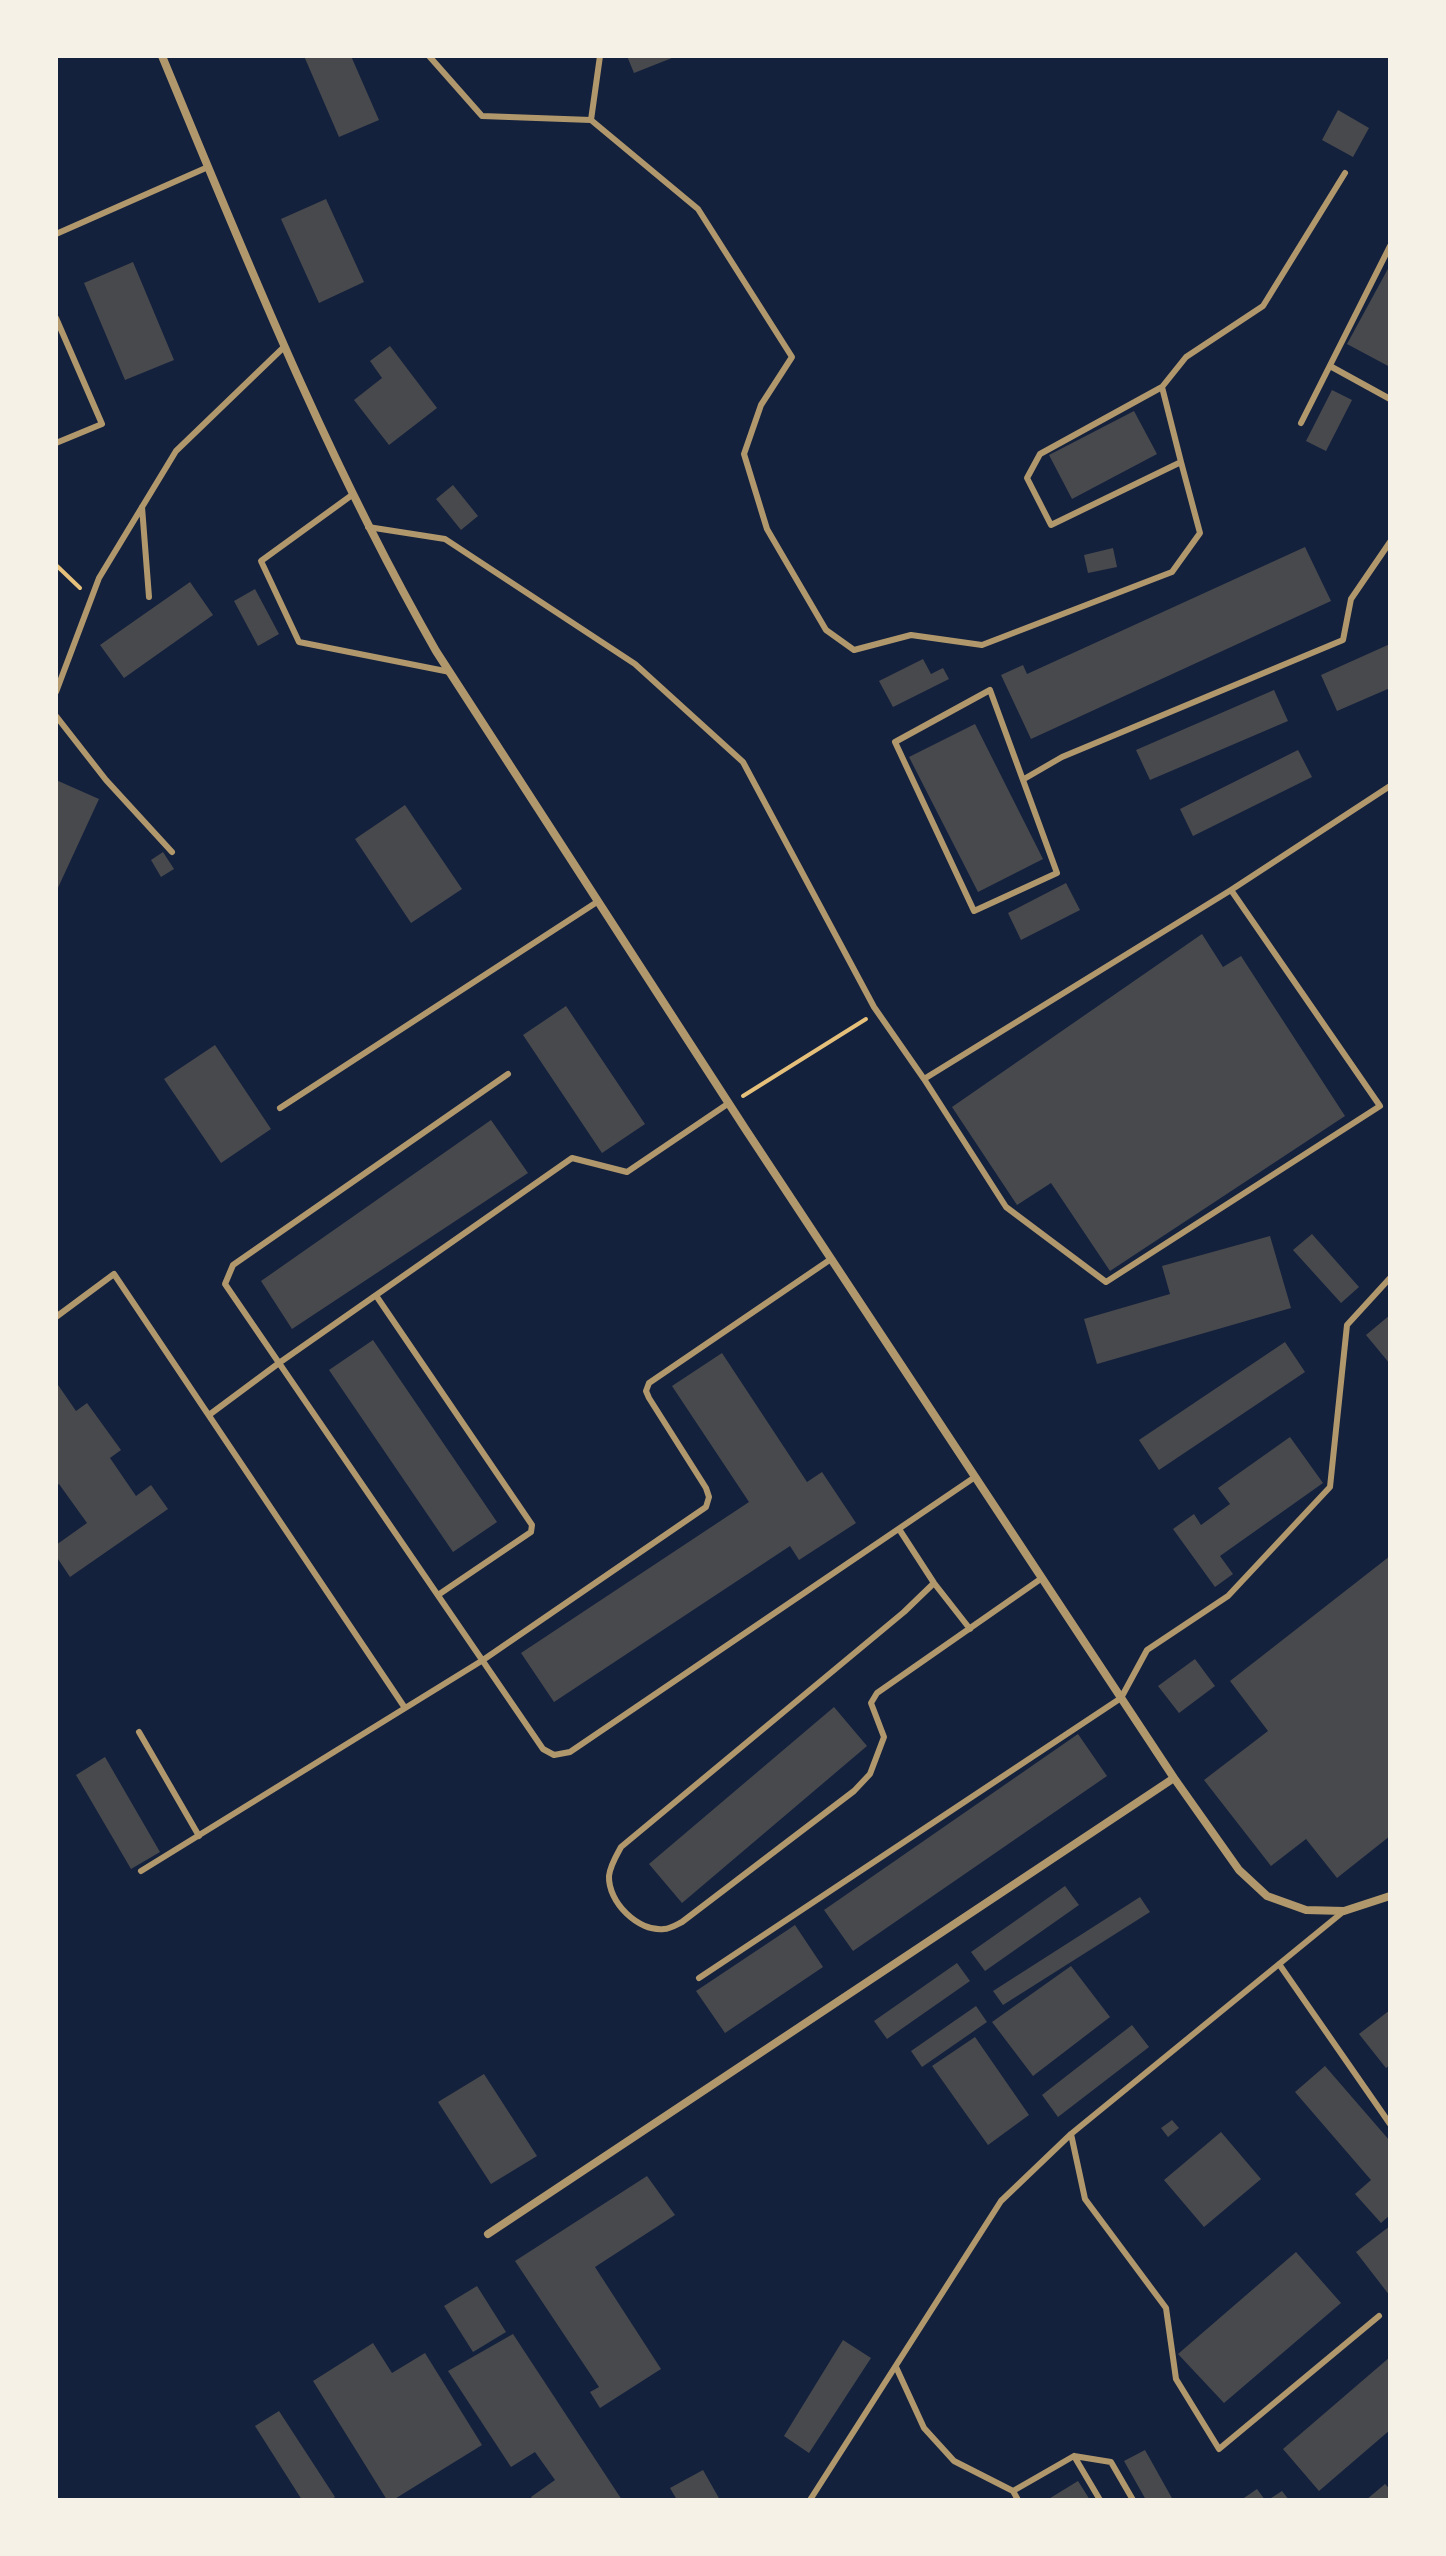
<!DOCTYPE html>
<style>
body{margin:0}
#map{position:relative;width:1446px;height:2556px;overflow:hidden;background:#14213d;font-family:"Fira Sans",sans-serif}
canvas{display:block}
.frame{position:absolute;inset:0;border:58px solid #f6f1e7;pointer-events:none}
</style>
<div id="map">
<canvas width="1446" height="2556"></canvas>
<div class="frame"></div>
</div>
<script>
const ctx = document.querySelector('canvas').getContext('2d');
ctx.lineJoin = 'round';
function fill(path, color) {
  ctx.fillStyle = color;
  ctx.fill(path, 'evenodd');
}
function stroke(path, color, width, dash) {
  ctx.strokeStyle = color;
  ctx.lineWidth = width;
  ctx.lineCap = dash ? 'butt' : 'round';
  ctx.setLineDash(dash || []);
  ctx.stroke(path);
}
fill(new Path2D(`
 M304,56H351L379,120L339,137Z
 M627,56H677L634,73Z
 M1338,110L1369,128L1353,157L1322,140Z
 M326,199L364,282L319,303L281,219Z
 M133,262L174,360L125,380L84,283Z
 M1390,265V367L1347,344Z
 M390,346L437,408L389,445L354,400L382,378L370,361Z
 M1332,390L1352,400L1326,451L1306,441Z
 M1134,411L1157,454L1072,499L1049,455Z
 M453,485L478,516L461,530L436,499Z
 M1305,547L1331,601L1031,739L1001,675L1023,665L1027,674Z
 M1113,548L1117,567L1088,573L1084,555Z
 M190,582L213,615L124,678L100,645Z
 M255,589L279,634L258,646L234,601Z
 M1390,644V688L1337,711L1321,675Z
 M923,659L931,674L943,668L949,679L893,707L879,681Z
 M1274,690L1288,721L1150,780L1136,750Z
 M975,724L1043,859L978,892L909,757Z
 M1298,750L1312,777L1193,836L1180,809Z
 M56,780L99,799L56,892Z
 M405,805L462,889L411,923L355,839Z
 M163,852L174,869L161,877L151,860Z
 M1066,883L1080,910L1021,940L1008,913Z
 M1202,934L1223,967L1241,956L1345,1116L1110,1271L1051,1183L1017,1205L952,1107Z
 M566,1006L645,1124L602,1153L523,1035Z
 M215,1045L271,1129L221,1163L164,1079Z
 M491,1120L528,1173L292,1329L261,1281Z
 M1312,1234L1359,1287L1341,1303L1293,1250Z
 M1270,1236L1291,1308L1097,1364L1084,1319L1170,1294L1162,1266Z
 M1390,1315V1364L1366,1335Z
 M373,1340L497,1522L453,1552L329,1370Z
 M1285,1342L1305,1372L1159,1470L1139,1440Z
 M722,1353L807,1482L822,1472L856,1523L799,1560L790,1546L554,1702L521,1653L749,1502L672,1386Z
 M56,1382L76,1411L87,1403L121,1450L110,1458L136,1496L151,1485L168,1509L70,1577L56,1556V1545L87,1523L59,1484L56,1486Z
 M1290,1437L1323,1483L1220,1556L1233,1574L1215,1587L1173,1529L1194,1514L1201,1525L1230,1504L1218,1488Z
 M1390,1556V1836L1337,1878L1306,1839L1271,1866L1204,1780L1268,1731L1230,1681Z
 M1195,1659L1215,1686L1179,1713L1158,1686Z
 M834,1707L867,1746L682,1903L649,1864Z
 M1078,1734L1107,1776L853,1951L824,1910Z
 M105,1757L160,1852L131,1869L76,1775Z
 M1065,1886L1079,1905L985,1971L971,1952Z
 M1140,1897L1150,1912L1003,2005L993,1991Z
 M795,1925L823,1967L725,2033L696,1991Z
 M957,1963L970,1981L887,2039L874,2021Z
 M1071,1966L1110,2017L1033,2076L992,2022Z
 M976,2006L987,2022L922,2067L911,2051Z
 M1390,2010V2065L1386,2068L1359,2034Z
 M1132,2025L1149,2047L1058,2117L1042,2095Z
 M975,2037L1029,2115L988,2145L932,2066Z
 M1325,2066L1390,2141V2215L1381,2223L1355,2194L1371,2180L1295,2092Z
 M484,2074L537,2156L491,2184L438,2102Z
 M1172,2120L1179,2128L1168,2137L1161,2128Z
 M1221,2132L1261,2179L1204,2227L1164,2180Z
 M647,2176L675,2215L595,2267L661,2369L600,2408L590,2392L599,2387L515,2261Z
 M1390,2226V2296L1356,2252Z
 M1296,2252L1341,2303L1224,2403L1178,2354Z
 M477,2286L506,2332L473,2352L444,2306Z
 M513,2334L622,2500H533L531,2497L555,2480L535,2452L511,2467L448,2371Z
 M843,2340L871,2358L809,2453L784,2436Z
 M373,2343L392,2373L425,2353L482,2445L393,2500H387L313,2381Z
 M1390,2357V2430L1319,2491L1283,2449Z
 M279,2411L335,2497L330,2500H302L255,2426Z
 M1145,2450L1173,2500H1146L1124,2461Z
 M703,2470L720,2500H677L670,2488Z
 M1078,2481L1090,2500H1047Z
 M1385,2484L1390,2489V2500H1366Z
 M1257,2489L1265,2500H1241Z
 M1282,2491L1289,2500H1268Z`), '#48494c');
stroke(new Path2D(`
 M56,565L80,588
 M743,1096L866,1019`), '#e5c07b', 4);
stroke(new Path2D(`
 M429,56L482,116L591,120L698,209L792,357L761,405L744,454L767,529L826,630L854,650L911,635L982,645L1172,572L1200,533L1181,462L1051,525L1027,478L1040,454L1162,387L1181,462
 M591,120L600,56
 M56,234L208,167
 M56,318L102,424L56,443
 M1330,366L1390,399
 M1162,387L1186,357L1263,306L1345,173
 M1301,423L1390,246
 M352,495L261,561L299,642L450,672
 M142,507L149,597
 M368,527L445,539L635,664L743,762L874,1007L924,1079L1231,890L1390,786
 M990,690L1057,873L974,911L895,742Z
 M56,692L99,578L176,451L285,346
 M56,716L106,780L172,852
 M1024,779L1062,757L1343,640L1351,599L1390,542
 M508,1074L233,1265L225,1284L543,1749L554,1755L570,1752L975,1477
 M924,1079L1006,1207L1106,1282L1380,1106L1231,890
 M280,1108L597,902
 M377,1297L532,1525L531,1532L438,1595
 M56,1317L114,1274L405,1708
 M209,1415L279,1363L572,1158L627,1172L729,1103
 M899,1529L934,1583L970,1629
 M934,1583L904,1612L621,1847C616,1856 610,1866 609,1876C608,1902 638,1932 664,1929C670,1929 676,1925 682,1922L854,1791L870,1774L884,1737L871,1703L877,1693L1042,1578
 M139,1732L199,1836
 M141,1871L483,1660L706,1507L709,1497L706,1488L649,1398L646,1391L649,1383L831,1259
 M1279,1964L1390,2124
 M699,1978L1121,1698L1147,1650L1228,1596L1330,1487L1347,1325L1390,1278
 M1071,2134L1085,2199L1166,2308L1176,2379L1219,2449L1379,2316
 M896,2367L924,2428L954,2461L1013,2491L1018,2500
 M1074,2456L1111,2462L1133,2500
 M1013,2491L1074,2456L1100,2500
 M810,2500L1001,2201L1071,2134L1344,1911`), '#b1986c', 6);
stroke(new Path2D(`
 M162,56C246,258 327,461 436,651L746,1130L1174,1778L1239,1870L1267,1896L1306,1910L1344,1911L1390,1896
 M488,2234L1174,1778`), '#b1986c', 8);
</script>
